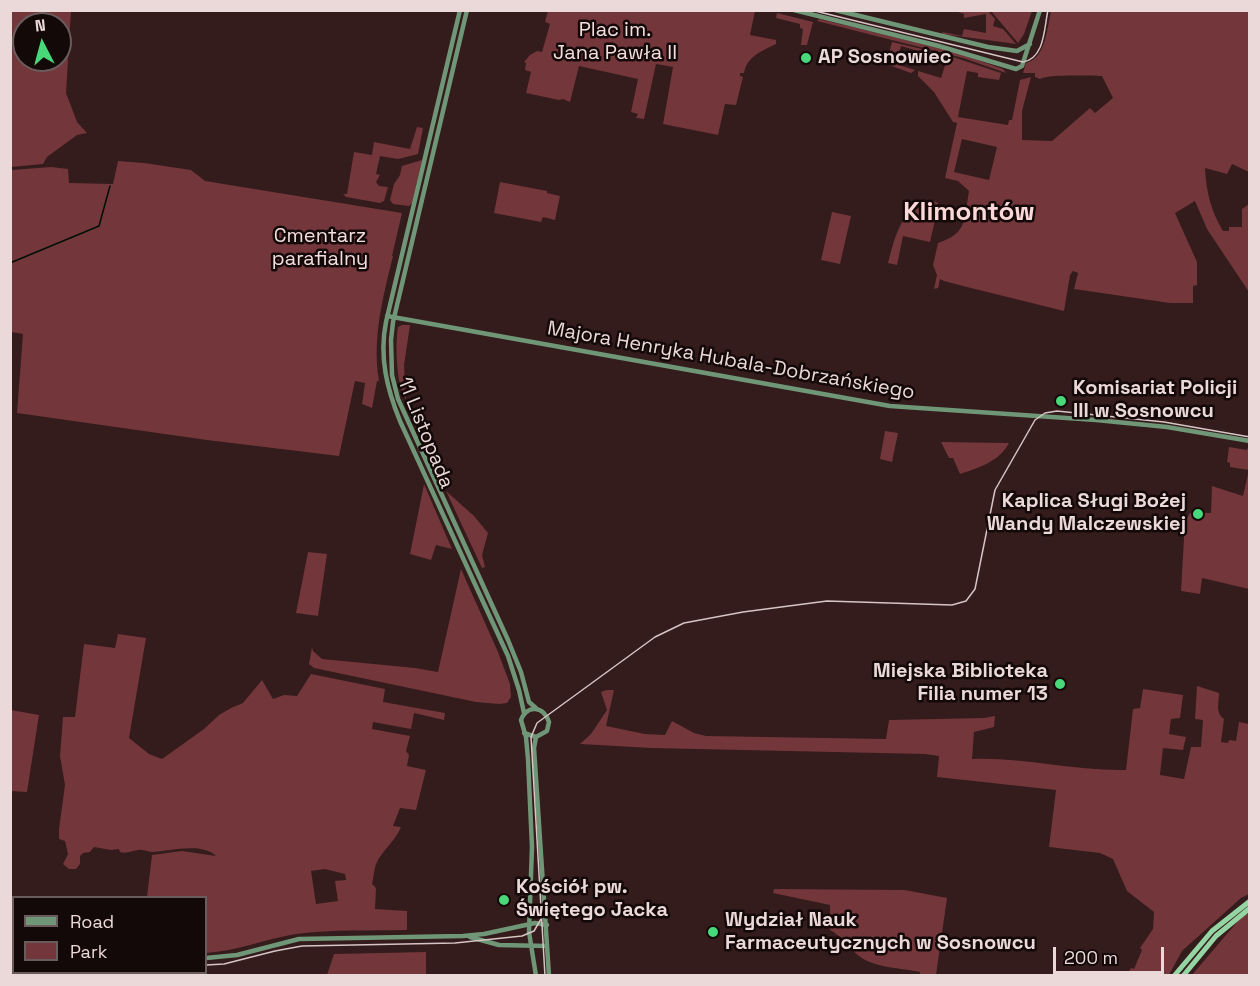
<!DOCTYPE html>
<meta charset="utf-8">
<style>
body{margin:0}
#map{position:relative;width:1260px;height:986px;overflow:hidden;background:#341b1c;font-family:"Space Grotesk",sans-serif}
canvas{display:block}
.frame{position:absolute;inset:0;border:12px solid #ebd8d8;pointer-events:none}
.legend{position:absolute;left:12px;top:896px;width:195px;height:78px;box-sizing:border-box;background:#140909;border:2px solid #6a5c5c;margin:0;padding:8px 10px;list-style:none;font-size:18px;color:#ebd8d8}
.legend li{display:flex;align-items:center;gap:12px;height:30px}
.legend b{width:30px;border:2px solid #6a5c5c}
.north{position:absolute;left:12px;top:12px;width:60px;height:60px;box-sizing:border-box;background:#140909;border:2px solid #6a5c5c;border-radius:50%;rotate:354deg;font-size:16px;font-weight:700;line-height:24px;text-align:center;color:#ebd8d8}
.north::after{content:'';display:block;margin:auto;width:21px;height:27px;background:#48d779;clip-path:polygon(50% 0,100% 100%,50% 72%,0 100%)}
.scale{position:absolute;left:1053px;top:947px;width:111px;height:27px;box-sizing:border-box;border:3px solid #ebd8d8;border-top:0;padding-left:8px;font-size:18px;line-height:21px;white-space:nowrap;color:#ebd8d8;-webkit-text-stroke:4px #140909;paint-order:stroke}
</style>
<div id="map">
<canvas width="1260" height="986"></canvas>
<div class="frame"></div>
<ul class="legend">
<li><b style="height:8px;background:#6f9777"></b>Road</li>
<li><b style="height:16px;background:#73363a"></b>Park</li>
</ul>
<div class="north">N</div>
<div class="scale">200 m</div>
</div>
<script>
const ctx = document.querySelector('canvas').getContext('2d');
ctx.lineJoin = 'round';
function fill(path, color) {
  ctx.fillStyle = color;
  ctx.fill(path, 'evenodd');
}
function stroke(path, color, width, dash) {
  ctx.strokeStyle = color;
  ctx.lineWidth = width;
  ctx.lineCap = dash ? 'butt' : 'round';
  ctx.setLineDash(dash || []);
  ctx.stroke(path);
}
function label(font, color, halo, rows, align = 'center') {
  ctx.font = font + ' "Space Grotesk",sans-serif';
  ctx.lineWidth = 5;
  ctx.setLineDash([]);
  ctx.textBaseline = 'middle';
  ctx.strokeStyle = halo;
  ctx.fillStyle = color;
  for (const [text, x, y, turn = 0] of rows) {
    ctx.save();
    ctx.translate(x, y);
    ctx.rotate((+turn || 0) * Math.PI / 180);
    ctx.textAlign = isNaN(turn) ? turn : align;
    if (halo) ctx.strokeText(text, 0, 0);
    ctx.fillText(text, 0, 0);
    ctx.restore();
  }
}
fill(new Path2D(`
 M10,11H71L66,93L77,122L87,133L77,135L47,157L43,164L11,167ZM24,24H60V60H24Z
 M548,11H755L750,35L776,40V44C762,51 747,56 744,73H740V76L743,77L736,105L725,104L718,135L663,124L673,67L656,64L644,119L636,118L638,114L631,112L638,79L579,66L570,102L563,99L559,100L526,93L531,72L525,70L526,63L524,62L530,55L537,51L542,52L550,24L545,22Z
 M955,11H988L995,19L993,26L1003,29L1016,44L943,34L942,32L962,36L964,29L986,33V14L964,18V14Z
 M991,11H1032L1024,34L1018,43Z
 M1051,11H1249V172L1232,164L1227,174L1205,168C1206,191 1211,211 1223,231H1229V227H1242V209L1249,204V292L1207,229L1195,201L1175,213L1197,262V285L1193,286V303H1170L1074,289L1078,273L1073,271L1070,275L1064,311L967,287L944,281L940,279L938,288L934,289L937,275L933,265L938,243C968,233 964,219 969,191L958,181L945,178L957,123L953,122L934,92L918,76V71L941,78L947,59L943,58L944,54L1001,73L999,80L978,77V73L967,71L958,117L1008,125L1009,120H1012L1020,80L1031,77L1022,111V140L1052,141L1090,108L1095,113L1113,98L1102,76C1088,76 1049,74 1040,79L1035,77V73H1023L1026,63C1046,58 1047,28 1051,11ZM962,139L997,147L989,180L954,172Z
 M777,13L813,22L807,45H801L803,29L800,28V24L776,18Z
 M819,19L955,52L1003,69L1006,73L963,58L817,21Z
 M892,42L943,54L942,58L901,46L896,64L915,70L911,73L886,64Z
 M417,127L423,128L418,154L398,159L380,156L376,174L380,175L376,182L379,186L388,187L384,201L380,203L346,197L343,194H347L354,152L372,155L374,142L410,149Z
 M422,160L412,203L409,206L393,204L390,200L394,184L400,175L402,166Z
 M118,161L144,163L191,170L205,181L402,213L392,256H393C383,297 372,338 379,381H377L372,408L362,404L365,383L355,381L339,456L207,440L17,413L23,334L11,332V170L51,167L68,169L69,183L113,184Z
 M500,182L547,191V193L560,196L555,220L543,217L541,222L494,213Z
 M931,200L938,203L936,212L943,215L942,217L936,216L930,242L903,236L897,265L888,263C893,244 897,225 911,210L912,212Z
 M832,212L851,216L840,264L821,260Z
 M402,325H410L404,365L406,399C396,386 395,343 398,327Z
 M885,431L898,433L892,462L880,459Z
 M941,442L1009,443C999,462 978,468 960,474L953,458H949Z
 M1249,445V589L1202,578L1200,594L1181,591L1185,521L1190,513H1211L1212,486L1243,496L1249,470L1230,467V463L1227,462L1229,447L1247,450Z
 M424,484L452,549L436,545L431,560L410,554Z
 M446,491L474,516L488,533L482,555L485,567L482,568Z
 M308,552L327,554L318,616L296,613Z
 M461,569L498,652L510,684L511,697L507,703L499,704L476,702L314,668L309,664L312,647L313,651L322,659L415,668L438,672Z
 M118,634L146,638L129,738L149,754L162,759L204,729L219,715L231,708L243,703L262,680L273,699L284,695L297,696L311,674L385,689L383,702L445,713L444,720L414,713L411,729L373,722L372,729L410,736L406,751L409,755L407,766L426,770L416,810L400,808L393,826L401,827C395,841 385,848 378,860C374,867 374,876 372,884L376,888L375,909L407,911V930C371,931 332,929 296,934C265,939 237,951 206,953V898L147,897L152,855L182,851L216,856C202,842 170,851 152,852C147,852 143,849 138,850C131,851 128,854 120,852L119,849L111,850L94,847L90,852L83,853L80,856V864L76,869H69L63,864L68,854L65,841L59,839V829L65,785L60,756L63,717H75L84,644L115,648ZM325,869L345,874L346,880L335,881L338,901L316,904L311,871Z
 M1197,686L1219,693C1219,702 1215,713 1224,719L1221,742L1228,743L1229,740L1236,741L1239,722L1249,724V894L1241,898L1182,951L1169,975H1127L1131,968L1134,969L1142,950L1140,948L1153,929L1154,912L1127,891L1113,859L1100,853L1049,847L1056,790L937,777L939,756L925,754L651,748L580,744L591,734L607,710L601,692L607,690H614L606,726L645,734L665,735L672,721L694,733L706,736L886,739L889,720L984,718L995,716L994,727L974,732L972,759C1023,757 1074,771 1126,770L1133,709L1140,708L1143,689L1183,695L1180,718L1171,719L1169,734L1186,737L1183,750L1163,748L1160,775L1184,779L1191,747H1201L1203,720L1195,719Z
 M11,710L39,715L27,792L11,791Z
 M774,889L905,890L947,898L936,975H920V972C902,968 874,968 859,956C848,948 842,936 830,930V905L773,893Z
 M1244,914H1249V975L1191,976Z
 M426,952V975H327L334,954Z
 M11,955L13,956L14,972H205L206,975H11Z`), '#73363a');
stroke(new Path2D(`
 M10,263L99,226L110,186`), '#000f04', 1.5);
stroke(new Path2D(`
 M460,10L386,322C379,357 387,389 400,421L508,656L519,690L524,713
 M467,10L393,322L391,340L392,375L398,399L508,640L521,672L529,702L536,708
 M794,10L939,46L1016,69L1022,66L1040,10
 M835,10L988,47L1017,51L1030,44
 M387,316L890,406L1096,420L1167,427L1250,441
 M524,733L536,737L547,731L549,722C544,706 527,704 521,720L526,737L528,759L532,847L529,932L536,976
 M536,737L534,748L549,976
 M470,937L499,945L547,946
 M10,945H14
 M206,958L237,955L299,939L463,936L484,934L535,923L547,925`), '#6f9777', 4.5);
stroke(new Path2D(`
 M1174,976L1212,931L1250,901
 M1183,976L1216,936L1250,908`), '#95d5a4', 5);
stroke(new Path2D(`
 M811,10L1023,62C1045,58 1044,28 1048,10
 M10,951L14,952
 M206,965L224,964L275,951L302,946L455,943L522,936L534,931L541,919
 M545,976L531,737L537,723L655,637L684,623L743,612L827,601L952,605L966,601L975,589L995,490L1035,420L1045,413L1057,411L1164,422L1250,437`), '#d7c4c4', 1.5);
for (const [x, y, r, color] of [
 [806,58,6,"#48d779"],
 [1061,401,6,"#48d779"],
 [1198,514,6,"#48d779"],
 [1060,684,6,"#48d779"],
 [504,900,6,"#48d779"],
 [713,932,6,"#48d779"]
]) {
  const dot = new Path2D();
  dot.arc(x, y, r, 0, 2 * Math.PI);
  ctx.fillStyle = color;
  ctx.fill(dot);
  stroke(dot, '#140909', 2);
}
label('20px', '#f3dddd', '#140909', [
 ["Plac im.",615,31],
 ["Jana Pawła II",615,54],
 ["Cmentarz",320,237],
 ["parafialny",320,260]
]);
label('bold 20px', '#ebd8d8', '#140909', [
 ["AP Sosnowiec",818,58],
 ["Komisariat Policji",1073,389],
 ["III w Sosnowcu",1073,412],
 ["Kaplica Sługi Bożej",1186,502,"right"],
 ["Wandy Malczewskiej",1186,525,"right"],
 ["Miejska Biblioteka",1048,672,"right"],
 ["Filia numer 13",1048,695,"right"],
 ["Kościół pw.",516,888],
 ["Świętego Jacka",516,911],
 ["Wydział Nauk",725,921],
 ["Farmaceutycznych w Sosnowcu",725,944]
], 'left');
label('20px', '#ebd8d8', '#140909', [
 ["Majora Henryka Hubala-Dobrzańskiego",731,361,10],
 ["11 Listopada",425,433,68]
]);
label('bold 26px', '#fcd8d8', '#140909', [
 ["Klimontów",969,213]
]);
</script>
